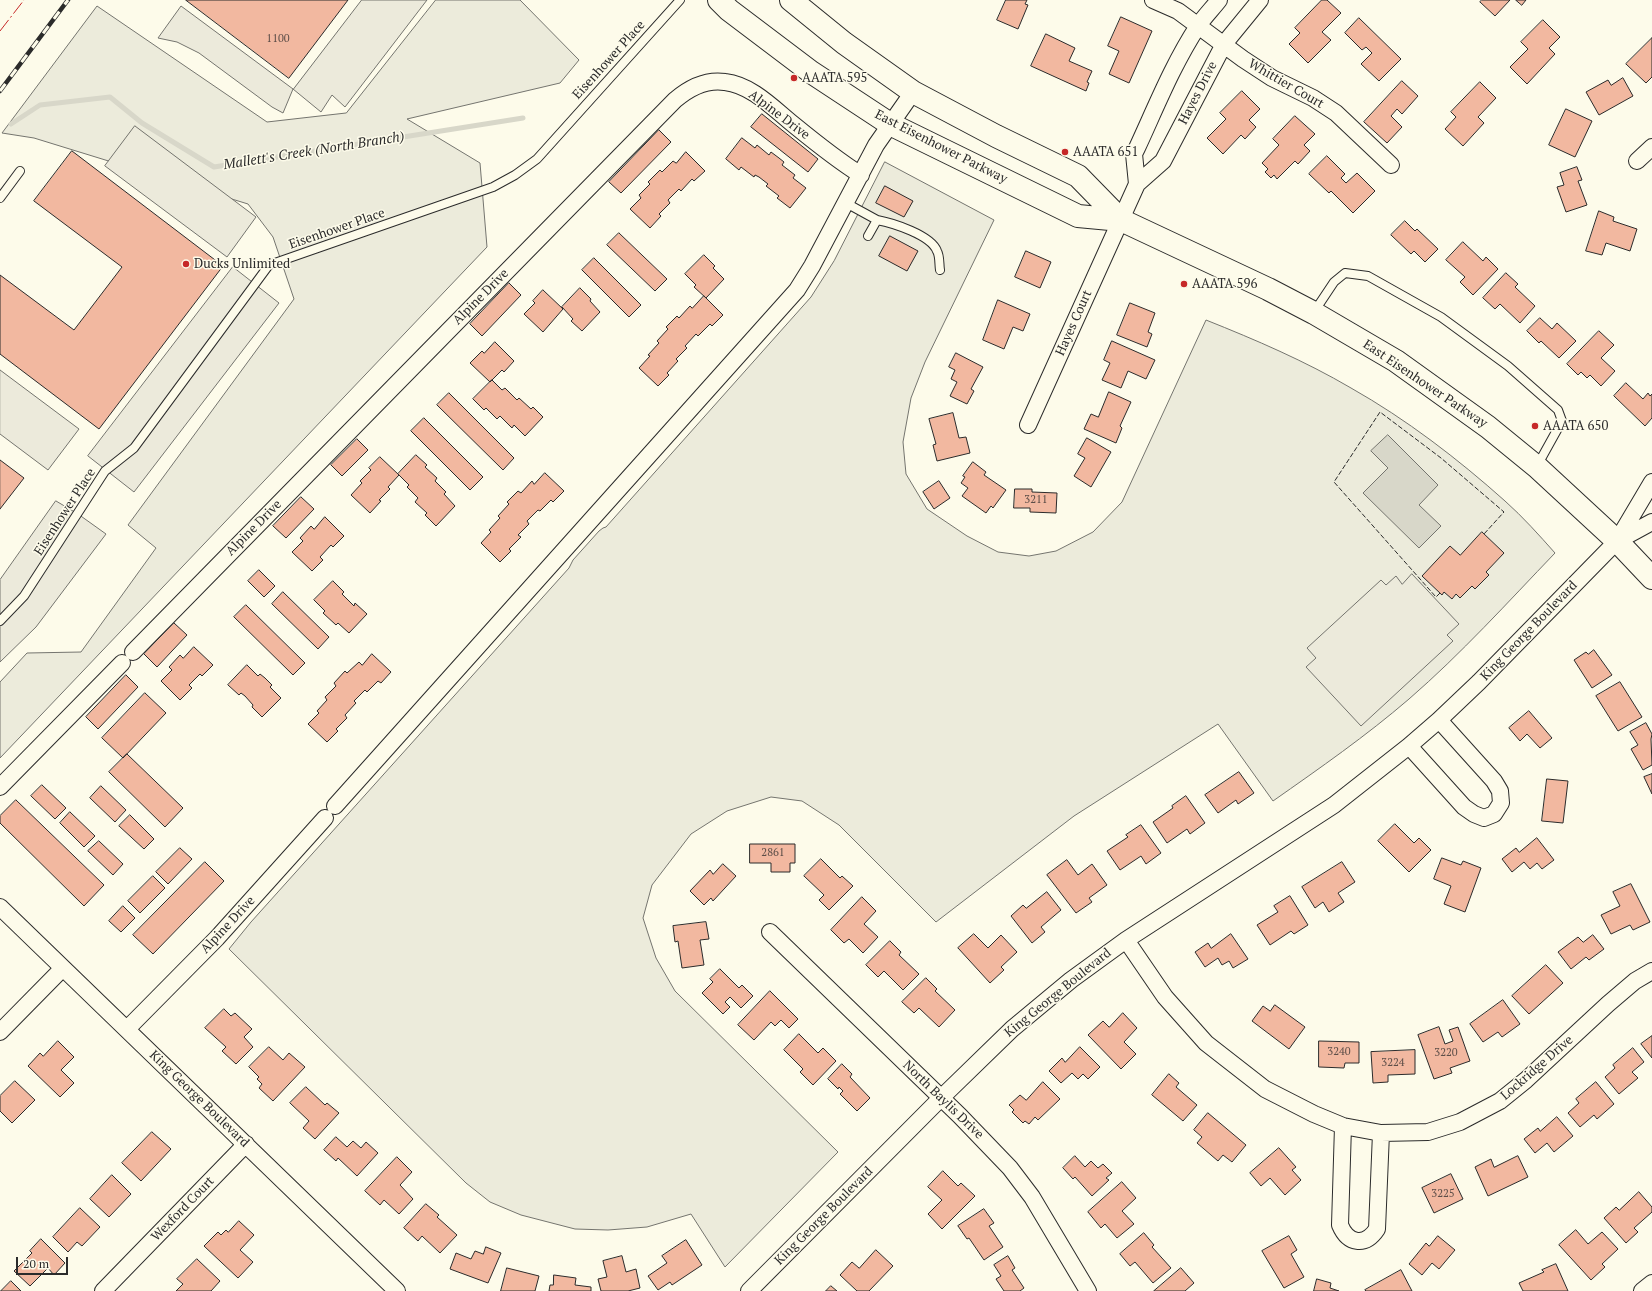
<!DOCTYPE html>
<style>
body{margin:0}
#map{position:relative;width:1652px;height:1291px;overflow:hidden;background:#fdfbea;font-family:"PT Serif",serif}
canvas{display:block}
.scale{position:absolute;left:16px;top:1257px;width:52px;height:18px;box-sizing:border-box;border:2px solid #2b2b2b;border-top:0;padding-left:5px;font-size:12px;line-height:14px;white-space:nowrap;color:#2b2b2b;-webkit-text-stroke:3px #fdfbea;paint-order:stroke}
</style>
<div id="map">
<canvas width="1652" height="1291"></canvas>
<div class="scale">20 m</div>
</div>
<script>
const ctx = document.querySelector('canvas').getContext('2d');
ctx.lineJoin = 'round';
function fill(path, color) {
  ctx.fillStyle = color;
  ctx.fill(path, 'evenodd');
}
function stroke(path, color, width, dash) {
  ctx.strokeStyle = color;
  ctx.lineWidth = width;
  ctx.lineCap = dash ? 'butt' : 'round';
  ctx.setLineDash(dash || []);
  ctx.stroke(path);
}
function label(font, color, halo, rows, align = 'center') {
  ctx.font = font + ' "PT Serif",serif';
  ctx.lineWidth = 3;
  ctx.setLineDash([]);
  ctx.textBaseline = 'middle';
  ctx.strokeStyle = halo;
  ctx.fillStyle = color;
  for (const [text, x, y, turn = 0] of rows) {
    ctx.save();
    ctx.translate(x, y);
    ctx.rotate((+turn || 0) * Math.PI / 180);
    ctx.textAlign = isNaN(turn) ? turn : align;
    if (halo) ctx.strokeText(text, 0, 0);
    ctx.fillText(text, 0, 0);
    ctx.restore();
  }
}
const green = new Path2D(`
 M436,0H520L579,60L560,83L407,119L480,163L487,247L0,758V682L27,653L81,652L156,548L128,525L294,299L273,237L248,204L34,138L2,133L97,6L267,122L346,113Z
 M885,162L994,220L925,362L911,398L903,442L906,474L927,509L967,536L998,552L1029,556L1056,551L1093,532L1122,502L1206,320C1256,340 1305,361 1351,388C1406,419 1458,459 1505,501C1523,517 1539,535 1555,553C1508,602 1461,654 1409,699C1366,736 1320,768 1273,801L1218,724L1074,816L936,922L839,825L802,801L771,797L727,811L691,834L652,885L643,918L656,958L675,991L838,1152L725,1267L691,1214L647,1227L608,1230L575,1229L521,1215L490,1202L466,1183L229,949L251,922L569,568L573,560L599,531L603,528L606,527L811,297L834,261Z`);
fill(green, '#ecebdb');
stroke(green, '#74746e', 1);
const parking = new Path2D(`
 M362,0H427L345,107L332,95L321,112L293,89L283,113L272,107L199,53L177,42L158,38L181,6L293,89Z
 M135,126L256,217L227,257L105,166Z
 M233,267L279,303L134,492L88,456Z
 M0,370L79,429L48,470L0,434Z
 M56,501L78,514L106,534L36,627L0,662V580Z
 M1412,574L1459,624L1447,635L1453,641L1361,726L1306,667L1316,658L1307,648L1381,580L1386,585L1396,576L1402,584Z`);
fill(parking, '#eceadb');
stroke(parking, '#74746e', 1);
const water = new Path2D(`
 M1388,435L1438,485L1419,505L1441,526L1419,548L1363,493L1388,468L1371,451Z`);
fill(water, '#d8d7c9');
stroke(water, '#74746e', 1);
stroke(new Path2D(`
 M11,124L40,105L110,97L142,123L214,167L523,118`), '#d8d7c9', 5);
const building = new Path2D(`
 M186,0H348L289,78Z
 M1006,0H1027L1025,4L1028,5L1018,29L997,20Z
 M1322,0H1327L1341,13L1322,32L1331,40L1308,63L1289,44L1300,33L1295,28Z
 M1482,0H1510L1495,16L1480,2Z
 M1516,0H1526L1522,5Z
 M1121,17L1152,31L1129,83L1109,74L1119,51L1108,46Z
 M1359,18L1401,59L1379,81L1361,64L1372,53L1366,47L1362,50L1345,33Z
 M1543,20L1560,37L1549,48L1555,54L1527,84L1510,67L1528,49L1521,42Z
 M1046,34L1075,48L1069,61L1092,71L1087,82L1089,83L1086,91L1031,66Z
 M1652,38V77L1646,83L1626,64Z
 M1623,78L1633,96L1599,115L1586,92L1608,80L1611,85Z
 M1402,81L1418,96L1402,114L1397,109L1391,116L1402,127L1387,143L1364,122Z
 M1480,82L1496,98L1478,117L1484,123L1463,146L1445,129L1456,117L1451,112Z
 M1242,91L1260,109L1249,120L1256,127L1245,139L1241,135L1223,154L1207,138L1226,119L1220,113Z
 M1566,109L1592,121L1575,157L1549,145Z
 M762,114L818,159L808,172L751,127Z
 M1295,116L1315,134L1304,145L1310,151L1298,164L1295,161L1277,179L1274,175L1271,178L1265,172L1268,169L1262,163L1279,145L1273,139Z
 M659,130L671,142L621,193L609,182Z
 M742,138L755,148L757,145L769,155L771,152L779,158L784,162L782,165L795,175L793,178L806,188L790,208L777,198L779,196L766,186L768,184L759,177L755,175L754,177L741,167L739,170L726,159Z
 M72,151L223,266L99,429L0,354V275L74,330L122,267L34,201Z
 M686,152L705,171L694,181L692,179L681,191L679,189L668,200L670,203L659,214L661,216L650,228L630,209L641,198L639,195L650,184L648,182L660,170L662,172L673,161L676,163Z
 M1327,156L1345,174L1341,178L1346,183L1357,173L1375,191L1353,213L1331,191L1329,193L1309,174Z
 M1577,167L1582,180L1578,181L1587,205L1566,212L1557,187L1564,185L1560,173Z
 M885,186L913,201L904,217L876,203Z
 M1599,211L1614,217L1613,221L1637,229L1630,251L1606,243L1602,255L1586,251Z
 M1405,221L1415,231L1417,229L1438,249L1425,262L1414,251L1411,254L1391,235Z
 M619,233L667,279L655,291L607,245Z
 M890,236L918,251L907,271L879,256Z
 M1463,242L1483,261L1486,257L1498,269L1473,295L1460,282L1465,277L1446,260Z
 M1026,251L1051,262L1040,288L1015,277Z
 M704,255L715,266L713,268L724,279L706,298L694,287L696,285L685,274Z
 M594,258L641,305L629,317L582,270Z
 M1506,273L1518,284L1515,287L1535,306L1520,323L1500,304L1495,309L1483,298Z
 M509,283L521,295L482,336L470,324Z
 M580,288L591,299L590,301L600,312L582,331L571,321L573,319L562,307Z
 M543,290L563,309L543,332L524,314L535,303L533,301Z
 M704,296L723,315L712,326L710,324L698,336L696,334L685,346L687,348L676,359L678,361L667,373L669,375L658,386L639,368L650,356L648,355L659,343L657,341L668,329L666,327L677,316L679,318L690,306L692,308Z
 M998,300L1030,314L1023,331L1013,327L1004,349L983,340Z
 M1130,303L1155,313L1148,332L1152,334L1147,347L1117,335Z
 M1540,318L1552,329L1557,323L1576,341L1559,358L1541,341L1539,343L1527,331Z
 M1599,331L1614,345L1601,358L1615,371L1601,386L1590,375L1587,378L1581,372L1578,375L1567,364Z
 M1112,341L1155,360L1146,379L1128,371L1121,388L1102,380L1110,363L1104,360Z
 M495,342L514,361L504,372L502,370L490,382L470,363L482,351L484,353Z
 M956,353L983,367L971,389L974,391L967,404L950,396L957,382L951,379L955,370L949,367Z
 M492,380L502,390L505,388L517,400L519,398L531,409L533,407L543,417L525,436L514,425L512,428L500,416L497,419L486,408L484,410L473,399Z
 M1626,383L1643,399L1648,393L1650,396L1652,394V418L1645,426L1614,396Z
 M1109,392L1131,402L1120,426L1122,428L1116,443L1084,429L1091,414L1098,417Z
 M449,393L514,458L503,470L437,405Z
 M953,413L959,438L966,437L970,453L937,461L933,445L936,444L929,419Z
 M424,418L483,477L470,490L411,431Z
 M1087,438L1111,452L1091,487L1074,476L1085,458L1078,454Z
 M357,439L368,450L342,476L331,465Z
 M416,455L427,465L425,467L437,478L435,481L446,492L444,494L455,506L436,526L425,515L427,513L415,502L418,498L407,487L409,485L398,474Z
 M380,457L399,475L388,487L390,489L379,500L381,501L370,513L351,495L362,483L360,481L371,470L369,468Z
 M0,460L24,478L0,509Z
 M973,462L986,472L984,475L1006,490L993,508L991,506L986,513L962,496L968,488L961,483L965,477L963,476Z
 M545,473L564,491L553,502L551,500L540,511L538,510L527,521L529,524L518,535L521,537L509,549L511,551L500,562L481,543L491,532L489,530L500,518L498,516L509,504L507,502L518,491L521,493L532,481L534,484Z
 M939,481L950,498L934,509L923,492Z
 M1015,489H1032V492L1057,493L1056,513L1030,512V508H1014Z
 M301,497L314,509L286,538L273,526Z
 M325,517L344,536L333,547L331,545L320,557L323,560L312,571L292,552L303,541L300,538L311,526L314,529Z
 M1482,532L1504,553L1486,572L1489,575L1475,589L1472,586L1460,598L1456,594L1452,599L1444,592L1442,595L1422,576L1450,546L1460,555Z
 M259,570L275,586L264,597L248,581Z
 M333,581L344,592L342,594L354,606L355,603L367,614L349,633L338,623L336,625L323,613L325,611L314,600Z
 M283,592L329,637L318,649L272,604Z
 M246,605L305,663L293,675L234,617Z
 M174,623L187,635L157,667L144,654Z
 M194,647L213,665L202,676L200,674L189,685L192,688L180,700L161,681L172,670L169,667L180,655L183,658Z
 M1594,650L1612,675L1592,688L1574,660L1586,652L1588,654Z
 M372,654L391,672L381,683L378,681L367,692L365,690L354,701L356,703L345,715L347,718L336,729L338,731L327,742L308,724L319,713L317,711L327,700L325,697L336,686L334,683L345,671L347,673L359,662L362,665Z
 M247,665L258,676L260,674L265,678L272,685L270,687L281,698L262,717L252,707L253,705L245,696L241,693L239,695L228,685Z
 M126,675L138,687L98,729L86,717Z
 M1620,682L1642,717L1618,731L1596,696Z
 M145,693L166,713L123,758L102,738Z
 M1529,711L1552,738L1540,748L1527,734L1520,741L1509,728Z
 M1646,723L1652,734L1651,739L1652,765L1643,770L1631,749L1638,745L1630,732Z
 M127,754L183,808L165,827L109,772Z
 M1239,772L1254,793L1238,804L1236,800L1218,813L1205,795Z
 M1652,774V794L1644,777Z
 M1547,779L1568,781L1563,823L1542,821Z
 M42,785L66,808L55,819L31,796Z
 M101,786L126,810L115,822L90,798Z
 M1186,796L1205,823L1190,834L1187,829L1167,843L1153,822L1173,808L1172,806Z
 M16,800L104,885L84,906L0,823V816Z
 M70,812L95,836L84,847L60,823Z
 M130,815L154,839L144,849L119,826Z
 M1395,824L1414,843L1419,838L1431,850L1409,872L1378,841Z
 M1141,825L1161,853L1146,864L1141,856L1120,870L1107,851L1128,837L1126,835Z
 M1537,838L1554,860L1542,869L1537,863L1530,869L1524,862L1512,872L1502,859L1516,848L1519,852Z
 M99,841L123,864L113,875L88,851Z
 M750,844H795V863H790V872H771V863H750Z
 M180,848L192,859L168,884L156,872Z
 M1442,858L1461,865L1463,861L1481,868L1465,912L1444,904L1451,886L1434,879Z
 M821,859L840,878L842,876L853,886L829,910L819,900L824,895L804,876Z
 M1067,860L1078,875L1092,864L1107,885L1089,898L1092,902L1076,913L1047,875Z
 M205,862L224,881L153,954L133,935Z
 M1342,862L1355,882L1338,893L1344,902L1329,912L1323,902L1315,908L1302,887Z
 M723,864L736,876L713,901L711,898L704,905L690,891L710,870L713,874Z
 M153,876L165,888L140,913L128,901Z
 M1631,884L1650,922L1633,930L1630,925L1611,934L1601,915L1620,906L1613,892Z
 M1047,892L1061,910L1041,927L1045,932L1032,943L1011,916L1023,905L1026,908Z
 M1290,896L1308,925L1294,934L1291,931L1270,945L1257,925L1278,912L1274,906Z
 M862,897L876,911L864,924L878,937L863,953L849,939L844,943L831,930Z
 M123,906L135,918L121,932L109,921Z
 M706,922L709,939L700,940L704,965L682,968L678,941L675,942L673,926Z
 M974,934L988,948L1001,935L1017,952L1001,967L1004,970L990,983L958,948Z
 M1231,934L1248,959L1233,968L1229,961L1222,965L1218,958L1205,967L1195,952L1208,943L1211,948Z
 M1593,935L1604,949L1589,960L1586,957L1571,969L1558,952L1578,937L1583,942Z
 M890,941L901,952L899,955L919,974L903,990L884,971L878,977L866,965Z
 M1546,965L1563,983L1529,1014L1512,996Z
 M720,969L739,988L742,985L753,996L741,1008L730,997L725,1002L730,1007L723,1014L702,993L713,982L710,979Z
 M926,978L937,989L935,991L955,1010L939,1027L919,1008L914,1013L902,1002Z
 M770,991L798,1019L789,1028L781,1020L775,1026L771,1022L754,1040L738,1025Z
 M1503,1000L1520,1024L1502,1037L1498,1032L1483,1042L1470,1024Z
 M1275,1005L1305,1027L1289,1049L1252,1021L1263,1006L1270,1011Z
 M224,1009L231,1016L235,1013L252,1029L244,1037L253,1047L236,1064L222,1051L226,1047L205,1028Z
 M1123,1013L1137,1028L1124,1042L1136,1054L1121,1069L1088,1035L1103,1021L1109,1027Z
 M1439,1027L1445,1044L1453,1041L1449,1030L1458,1027L1470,1061L1450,1068L1452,1073L1434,1079L1418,1035Z
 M799,1034L818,1053L823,1048L836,1061L813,1085L800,1072L803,1069L784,1050Z
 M1652,1036V1058L1641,1044Z
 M58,1041L74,1057L61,1070L74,1083L60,1097L28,1066L40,1053L43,1056Z
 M1319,1041L1359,1042V1063H1345L1344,1068L1319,1067Z
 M269,1047L283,1060L289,1053L305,1067L273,1101L259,1088L262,1084L257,1079L259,1077L249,1067Z
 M1080,1047L1100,1067L1088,1079L1083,1074L1078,1079L1072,1073L1061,1083L1049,1071L1062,1058L1065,1062Z
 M1633,1048L1644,1062L1632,1072L1638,1078L1619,1094L1605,1077L1615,1068L1613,1065Z
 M1415,1050V1074L1388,1075V1082L1373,1083L1371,1052Z
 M842,1064L852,1074L850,1077L870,1098L857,1111L840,1094L843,1091L839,1087L838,1089L828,1079Z
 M1169,1074L1179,1083L1176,1087L1197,1105L1183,1121L1152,1095Z
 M15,1081L35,1100L12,1123L0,1111V1096Z
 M1043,1082L1060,1099L1038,1120L1035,1117L1029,1124L1025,1121L1023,1123L1012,1112L1014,1110L1009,1105L1020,1095L1026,1100Z
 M1596,1082L1614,1104L1597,1119L1594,1115L1580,1127L1568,1113L1579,1103L1576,1099Z
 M306,1087L325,1105L327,1103L339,1113L315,1139L303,1128L309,1121L290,1103Z
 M1208,1113L1246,1145L1232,1162L1223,1155L1218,1161L1197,1143L1202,1137L1194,1130Z
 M1557,1117L1573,1136L1554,1152L1547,1143L1535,1153L1524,1139L1538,1128L1540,1131Z
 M152,1132L171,1149L141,1181L122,1163Z
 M336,1137L347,1147L353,1141L361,1148L366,1142L378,1153L357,1176L338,1158L336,1161L324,1150Z
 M1279,1148L1296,1167L1292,1170L1301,1180L1285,1195L1270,1178L1261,1186L1250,1173Z
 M1075,1156L1085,1167L1091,1161L1098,1168L1103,1164L1112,1173L1106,1178L1109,1180L1092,1196L1075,1177L1073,1179L1063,1168Z
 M1518,1156L1528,1177L1488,1196L1475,1167L1491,1159L1494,1167Z
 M397,1157L412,1172L400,1185L413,1199L399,1214L384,1200L380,1205L365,1191Z
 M943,1171L958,1186L961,1183L975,1196L942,1229L928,1214L942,1200L928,1187Z
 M1451,1174L1463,1199L1434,1213L1422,1188Z
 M112,1175L131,1194L109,1217L90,1199Z
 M1122,1182L1136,1198L1122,1211L1134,1224L1117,1238L1105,1224L1101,1228L1088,1212Z
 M1639,1192L1652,1207V1212L1634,1228L1638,1232L1626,1243L1604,1218L1616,1207L1619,1210Z
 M426,1204L439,1215L437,1217L457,1235L440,1253L422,1236L418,1241L404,1228Z
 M80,1208L100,1227L82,1246L77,1242L68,1252L53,1237Z
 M984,1209L994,1223L989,1226L1003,1247L984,1260L969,1238L967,1239L958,1226Z
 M239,1221L254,1235L240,1250L253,1262L238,1278L204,1246L218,1232L221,1235L226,1230L228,1232Z
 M1576,1230L1588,1244L1602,1232L1618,1249L1602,1264L1605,1267L1591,1280L1559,1245Z
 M1144,1233L1154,1245L1152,1247L1171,1268L1153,1283L1135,1262L1130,1266L1120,1254Z
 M1289,1236L1297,1250L1291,1254L1304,1277L1284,1288L1262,1251Z
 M1438,1236L1455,1250L1439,1269L1432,1263L1422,1275L1409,1264L1426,1243L1429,1246Z
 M41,1239L65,1263L54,1275L48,1268L30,1286L14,1271L32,1253L30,1251Z
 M686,1240L702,1265L672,1285L670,1282L658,1290L648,1276L667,1263L662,1256Z
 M486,1247L501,1253L488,1283L450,1269L456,1253L471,1259L475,1251L483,1254Z
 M876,1250L893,1266L869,1291H857L840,1275L852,1262L859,1268Z
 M622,1256L626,1272L636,1269L640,1288L628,1291H601L598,1279L607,1277L603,1261Z
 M1008,1256L1015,1268L1012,1270L1024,1288L1020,1291H1004L996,1279L1001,1276L994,1265Z
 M197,1259L220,1281L211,1291H176L183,1284L177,1279Z
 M1556,1264L1568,1291H1523L1519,1283L1544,1272L1542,1270Z
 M507,1268L539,1276L535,1291H501Z
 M1181,1268L1194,1283L1185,1291H1154Z
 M1401,1270L1412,1291H1366L1365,1290Z
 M554,1275L576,1278L575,1285L591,1287V1291H549L550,1285H553Z
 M1317,1279L1331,1283L1330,1288L1339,1291H1314Z
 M11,1281L21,1291H1Z
 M831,1286L837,1291H826Z`);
fill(building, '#f2b8a0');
stroke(building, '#2b2b2b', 1);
const service = new Path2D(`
 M0,198L20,171
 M846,203L877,220L868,236
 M877,220C893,223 931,235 937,251C940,256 939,264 940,270
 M1314,312L1334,282L1345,273L1368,276L1441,317L1508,366L1558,410L1562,421L1537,466
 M0,621L24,596L105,471L134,448L269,265L493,187L515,175L537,159L680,0`);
const minor = new Path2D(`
 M1153,0L1178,11L1243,59L1272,78L1313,98L1336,113L1391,165
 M1637,161L1652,147
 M1137,184L1134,154L1137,148C1156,107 1173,64 1198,26C1204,17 1212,9 1219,0
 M1028,425L1137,184L1163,161L1224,44L1260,0
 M1617,541L1652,522
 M133,652L675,100C689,88 705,79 725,82C752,85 774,109 794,125C816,143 837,160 861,175
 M1409,746L1464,807L1474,814L1484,818L1494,814L1501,803L1500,791L1494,781L1439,720
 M0,787L122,663
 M335,806L797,290L812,266L876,145L913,92
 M0,907L397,1291
 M770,932L960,1116L1010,1168L1032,1197L1088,1291
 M1126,940L1165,997L1206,1043L1265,1089L1314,1114L1343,1126L1381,1133L1428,1132L1460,1122L1500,1101L1526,1080L1608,1004L1635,981L1652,971
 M127,1029L217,938L325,818
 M0,1032L63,968
 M1343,1126L1340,1225C1348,1244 1365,1247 1377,1229L1381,1133
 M103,1291L246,1144
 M749,1291L941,1098L1012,1029L1071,980L1126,940L1334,805L1409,746L1439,720L1479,682L1617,541L1652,482
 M1642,1291L1652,1283`);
const secondary = new Path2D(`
 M719,0L729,10L811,72L890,124L1078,216L1121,220L1268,289L1314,313L1396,361L1488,427L1537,467L1617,541L1652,578
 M791,0L844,43L913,92L996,136L1078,176L1121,220`);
stroke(service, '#2b2b2b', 10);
stroke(minor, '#2b2b2b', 18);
stroke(secondary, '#2b2b2b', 24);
stroke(service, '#fdfbea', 8);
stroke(minor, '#fdfbea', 16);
stroke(secondary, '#fdfbea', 22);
const rail = new Path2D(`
 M0,91L68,0`);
stroke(rail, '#2b2b2b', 4.5);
stroke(rail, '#fdfbea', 3, [9]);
stroke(new Path2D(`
 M1440,593L1436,597L1334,482L1380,412L1441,458L1504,512L1484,534`), '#2b2b2b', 1, [5, 2]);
stroke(new Path2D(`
 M0,31L24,0`), '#c62828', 1, [14, 3, 2, 3]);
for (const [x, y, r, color] of [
 [794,78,4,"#c62828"],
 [1065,152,4,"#c62828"],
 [186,264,4,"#c62828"],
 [1184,284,4,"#c62828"],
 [1535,426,4,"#c62828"]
]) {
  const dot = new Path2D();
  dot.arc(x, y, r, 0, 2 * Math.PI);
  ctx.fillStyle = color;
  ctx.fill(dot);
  stroke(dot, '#fdfbea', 1.5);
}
label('11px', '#5d4e48', null, [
 ["1100",278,39],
 ["3211",1036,500],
 ["2861",773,853],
 ["3240",1339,1052],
 ["3220",1446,1053],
 ["3224",1393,1063],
 ["3225",1443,1194]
]);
label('13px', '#2b2b2b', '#fdfbea', [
 ["Eisenhower Place",609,60,-48],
 ["Whittier Court",1286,84,30],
 ["Hayes Drive",1198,93,-63],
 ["Alpine Drive",779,115,37],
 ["East Eisenhower Parkway",941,147,27],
 ["Eisenhower Place",337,229,-19],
 ["Alpine Drive",481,297,-45],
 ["Hayes Court",1074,323,-66],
 ["East Eisenhower Parkway",1425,384,34],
 ["Eisenhower Place",65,512,-57],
 ["Alpine Drive",254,528,-45],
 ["King George Boulevard",1529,631,-46],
 ["Alpine Drive",228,925,-47],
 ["King George Boulevard",1058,993,-39],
 ["Lockridge Drive",1537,1068,-41],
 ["King George Boulevard",199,1099,44],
 ["North Baylis Drive",943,1100,44],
 ["Wexford Court",183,1209,-46],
 ["King George Boulevard",824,1216,-45]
]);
label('13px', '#2b2b2b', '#fdfbea', [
 ["AAATA 595",802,78],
 ["AAATA 651",1073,152],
 ["Ducks Unlimited",194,264],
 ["AAATA 596",1192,284],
 ["AAATA 650",1543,426]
], 'left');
label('italic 14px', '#2b2b2b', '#fdfbea', [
 ["Mallett's Creek (North Branch)",314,151,-9]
]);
</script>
